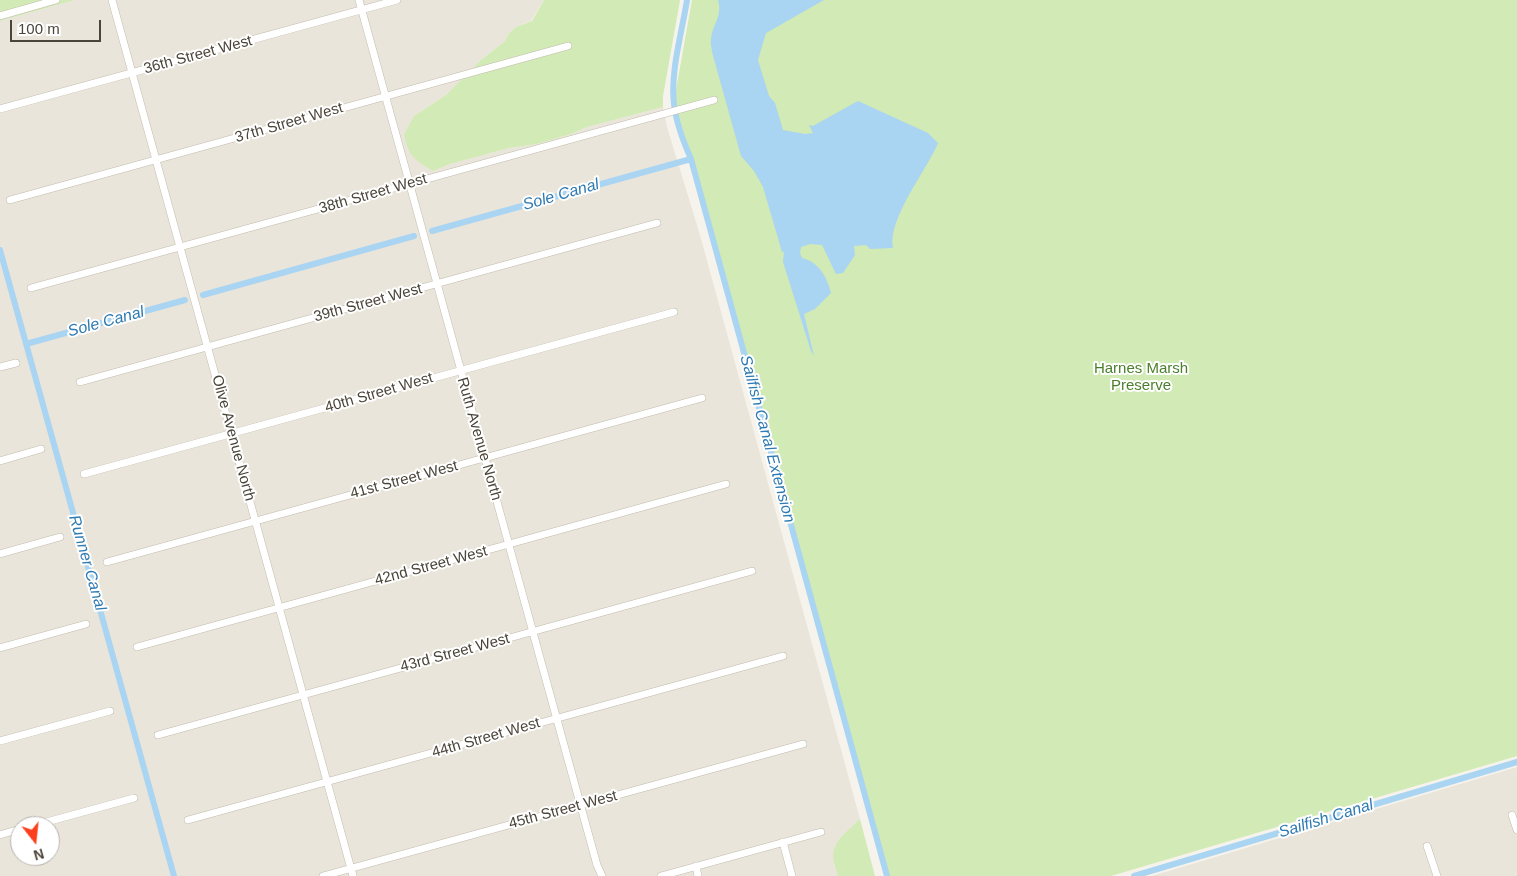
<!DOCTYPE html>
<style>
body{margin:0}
#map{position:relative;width:1517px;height:876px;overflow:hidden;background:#f6f3ec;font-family:Arial,sans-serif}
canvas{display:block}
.north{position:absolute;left:10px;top:816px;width:50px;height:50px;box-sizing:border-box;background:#fff;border:1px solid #b7b4b0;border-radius:50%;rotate:164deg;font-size:14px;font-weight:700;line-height:20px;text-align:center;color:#4b4439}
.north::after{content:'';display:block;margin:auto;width:18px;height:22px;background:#fc3f1d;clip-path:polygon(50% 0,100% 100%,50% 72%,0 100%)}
.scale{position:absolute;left:10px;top:20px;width:91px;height:22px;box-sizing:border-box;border:2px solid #4b4439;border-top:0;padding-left:6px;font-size:15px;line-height:18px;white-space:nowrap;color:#4b4439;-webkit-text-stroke:4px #fff;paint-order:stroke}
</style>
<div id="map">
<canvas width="1517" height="876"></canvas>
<div class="north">N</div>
<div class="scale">100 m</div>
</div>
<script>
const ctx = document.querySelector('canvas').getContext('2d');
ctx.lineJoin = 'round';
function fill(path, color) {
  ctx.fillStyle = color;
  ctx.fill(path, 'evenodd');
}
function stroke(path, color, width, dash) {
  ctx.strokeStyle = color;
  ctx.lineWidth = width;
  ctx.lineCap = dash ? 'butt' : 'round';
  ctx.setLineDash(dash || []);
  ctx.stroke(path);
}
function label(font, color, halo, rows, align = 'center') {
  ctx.font = font + ' Arial,sans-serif';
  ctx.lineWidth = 4;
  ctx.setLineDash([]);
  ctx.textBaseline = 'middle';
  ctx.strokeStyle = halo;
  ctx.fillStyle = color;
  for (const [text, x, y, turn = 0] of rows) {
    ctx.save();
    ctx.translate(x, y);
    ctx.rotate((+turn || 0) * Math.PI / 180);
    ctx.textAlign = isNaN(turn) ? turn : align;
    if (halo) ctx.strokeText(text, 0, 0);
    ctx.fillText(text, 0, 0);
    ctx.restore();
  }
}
fill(new Path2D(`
 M75,0H544L531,21L516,27L509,33L505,41L481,60L446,95L414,116L433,171L450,164L509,148L537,144L571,134L587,127L663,107L667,127L700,235L860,819L842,836L834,866L838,876H0V21ZM20,826H50V856H20Z
 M1517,767V876H1152Z`), '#eae5da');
fill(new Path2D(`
 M0,0H75L0,21Z
 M544,0H680L663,96V107L587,127L571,134L537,144L509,148L450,164L433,171C415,160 409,157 404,135L414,116L446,95L481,60L505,41L509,33L516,27L532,21Z
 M692,0H1517V756L1111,876H889L674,101Z
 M860,819L875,876H838C826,845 839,839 860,819Z`), '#d2eab5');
fill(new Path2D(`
 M718,0H824L766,33L758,60L769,96L775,103L783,130L805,134L813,133L809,125L813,126L858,101L928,133L938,143C927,170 887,219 893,248L870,249L866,245L854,246L855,255L843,273L836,274L822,245L810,244L801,247L800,253L802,258C819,262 827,277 831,293L815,309L804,314L814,356L811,351L783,262L784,252H782L763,187L754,171L741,156L712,52C712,48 710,44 711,40C712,24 723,17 718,0Z`), '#a9d4f2');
stroke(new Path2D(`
 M687,0C682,32 670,72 674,104C676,123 683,141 691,159L887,876
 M432,231L691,159
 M0,250L174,876
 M203,295L414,236
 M26,344L185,300
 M1134,876L1517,762`), '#a9d4f2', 6);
const minor = new Path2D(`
 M112,0L353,876
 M359,0L597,865L602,876
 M0,16L56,0
 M0,109L397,0
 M10,200L568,46
 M31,288L714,100
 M0,367L16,363
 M80,382L657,223
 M0,461L41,449
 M84,474L674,312
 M0,554L60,537
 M107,562L702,398
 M137,647L726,484
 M0,648L86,624
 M158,735L752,571
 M0,741L110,711
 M1512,815L1517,830
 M188,820L783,656
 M32,826L134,798
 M0,835L20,829
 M783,842L792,876
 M1427,846L1437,876
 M696,866L698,876
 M323,876L803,744
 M661,876L821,832`);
stroke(minor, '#c2bbae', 8);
stroke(minor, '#fff', 7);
label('15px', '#4b4439', '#fff', [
 ["36th Street West",198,55,-15],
 ["37th Street West",289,123,-16],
 ["38th Street West",373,194,-16],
 ["39th Street West",368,303,-15],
 ["40th Street West",379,393,-16],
 ["Olive Avenue North",233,438,75],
 ["Ruth Avenue North",479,439,74],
 ["41st Street West",404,480,-15],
 ["42nd Street West",431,566,-15],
 ["43rd Street West",455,653,-15],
 ["44th Street West",486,738,-16],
 ["45th Street West",563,810,-15]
]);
label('15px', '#4a7f2a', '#fff', [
 ["Harnes Marsh",1141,369],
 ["Preserve",1141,386]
]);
label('italic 16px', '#2e7ab2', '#fff', [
 ["Sole Canal",561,195,-16],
 ["Sole Canal",106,322,-15],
 ["Sailfish Canal Extension",767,439,75],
 ["Runner Canal",87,563,74],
 ["Sailfish Canal",1326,819,-17]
]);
</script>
